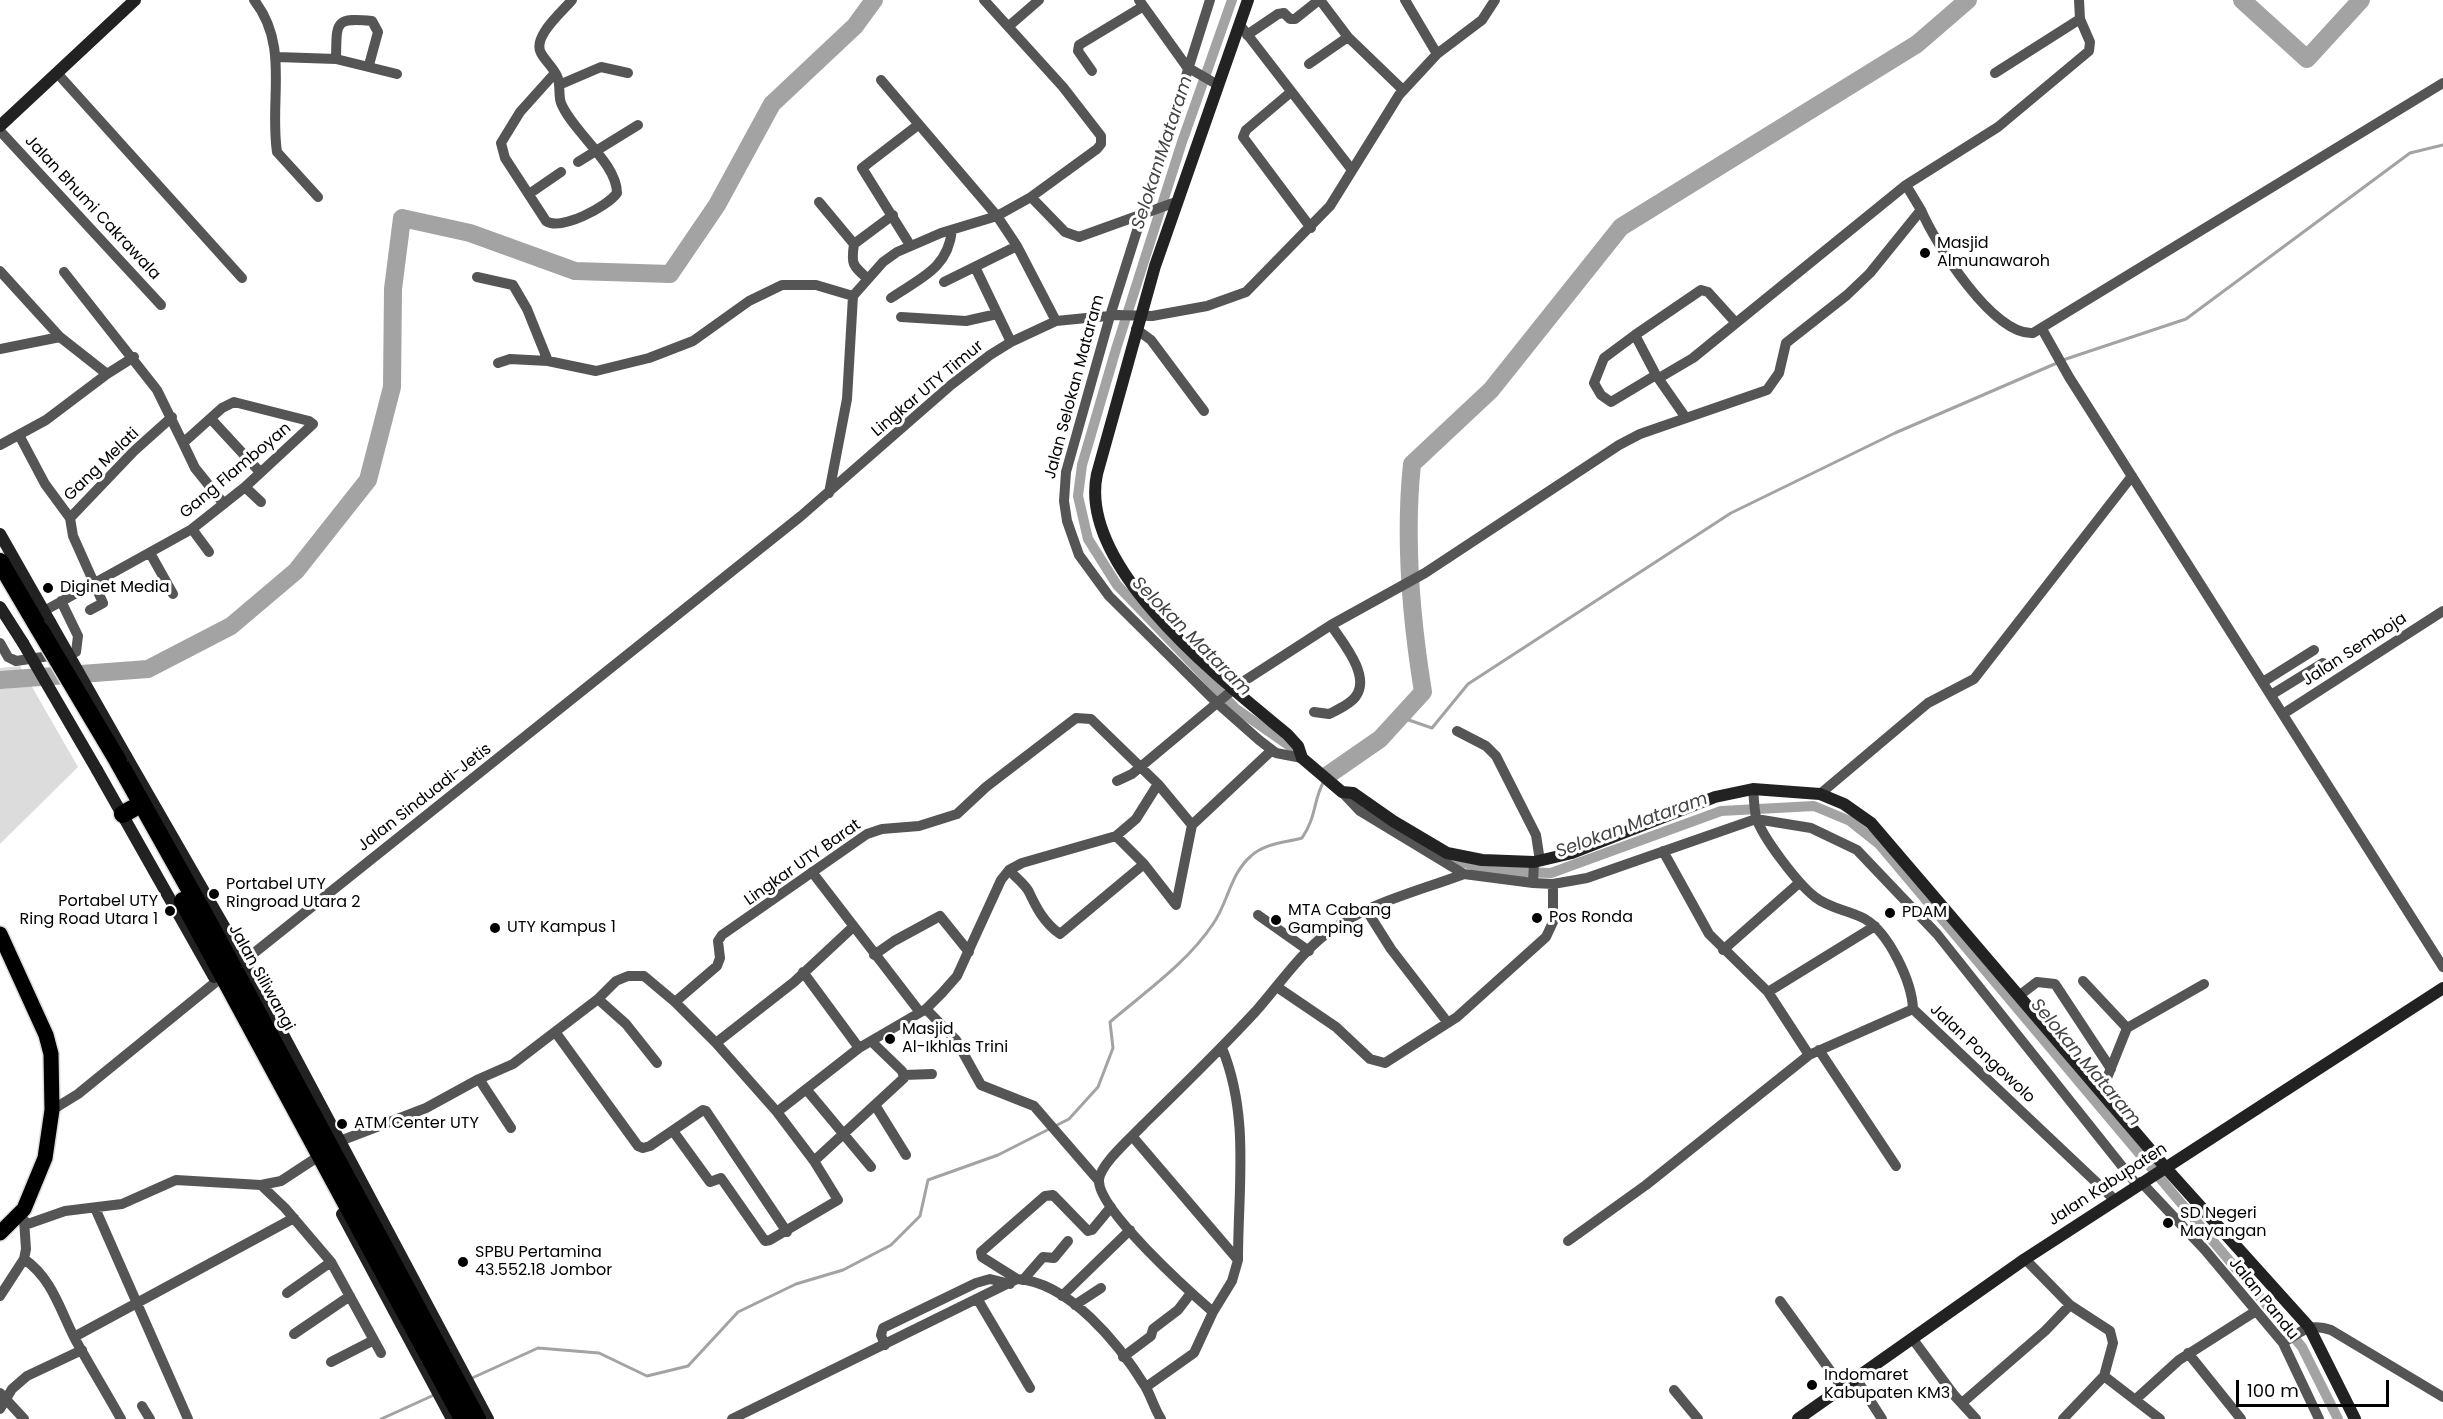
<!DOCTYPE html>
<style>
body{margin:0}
#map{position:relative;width:2443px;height:1419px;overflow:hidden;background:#fff;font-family:Poppins,sans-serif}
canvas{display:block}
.scale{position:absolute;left:2236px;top:1380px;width:153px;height:27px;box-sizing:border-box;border:3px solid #000;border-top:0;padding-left:8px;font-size:18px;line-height:21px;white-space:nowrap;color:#000;-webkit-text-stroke:4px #fff;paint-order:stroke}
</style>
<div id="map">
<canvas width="2443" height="1419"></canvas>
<div class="scale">100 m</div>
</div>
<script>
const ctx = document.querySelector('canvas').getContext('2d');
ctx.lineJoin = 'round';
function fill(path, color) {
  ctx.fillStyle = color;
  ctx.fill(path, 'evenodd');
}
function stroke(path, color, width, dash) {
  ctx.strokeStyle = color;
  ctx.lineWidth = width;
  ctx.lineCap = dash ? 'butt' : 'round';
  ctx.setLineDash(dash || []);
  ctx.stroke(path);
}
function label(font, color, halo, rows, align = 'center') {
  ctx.font = font + ' Poppins,sans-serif';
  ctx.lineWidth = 6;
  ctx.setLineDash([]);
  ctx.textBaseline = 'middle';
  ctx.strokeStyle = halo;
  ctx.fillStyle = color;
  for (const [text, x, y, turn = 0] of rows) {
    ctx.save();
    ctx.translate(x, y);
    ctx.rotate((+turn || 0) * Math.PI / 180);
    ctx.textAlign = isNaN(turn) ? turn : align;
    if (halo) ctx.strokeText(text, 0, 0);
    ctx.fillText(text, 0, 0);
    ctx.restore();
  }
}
fill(new Path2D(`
 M20,666L78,767L0,844V668Z`), '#dcdcdc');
stroke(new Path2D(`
 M2063,360L2186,319L2410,153L2443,145
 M1400,717L1432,728L1468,684L1731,513L1895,433L2057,363
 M470,1379L538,1348L599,1353L647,1376L688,1366L738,1312L796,1284L843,1270L891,1245L920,1216L928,1180L998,1155L1069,1119L1098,1087L1113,1048L1110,1022C1145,992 1187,963 1213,924C1228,903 1230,874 1251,856C1265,843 1284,843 1302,838C1317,816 1313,800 1324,781
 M381,1419L434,1395`), '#a3a3a3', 3);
stroke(new Path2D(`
 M1232,0L1182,142L1116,349L1082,465L1078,496L1088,539L1117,585L1235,708L1301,754
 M1441,856L1492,871L1551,873L1721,811L1814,806L1850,821L1879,844L2302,1347L2338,1419`), '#a3a3a3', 10);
stroke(new Path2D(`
 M2242,0L2307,59L2361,0
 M0,680L148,669L231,626L296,571L368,480L392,387L393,289L402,218L470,233L575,271L670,274L717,205L772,104L855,26L874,0
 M1328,775L1380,739L1423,692C1411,618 1404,540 1412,464L1491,390L1621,227L1917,44L1968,0`), '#a3a3a3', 18);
const primary = new Path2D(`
 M0,934L46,1035L51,1054L52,1110L45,1158L24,1209L0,1233`);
const highway = new Path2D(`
 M0,562L40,630
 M118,761L206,918L477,1419
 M123,814L132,809
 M183,901L463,1419`);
stroke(primary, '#dbdbdb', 18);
stroke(highway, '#dbdbdb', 21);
stroke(new Path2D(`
 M254,0C290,46 269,99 277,152L318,197
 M984,0L1063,87L1101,136V144L1097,149L1031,197
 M1139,0L1187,67L1218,85
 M1210,0L1110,316L1066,472L1064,501L1067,521L1079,555L1109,596L1216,702L1259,740L1276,753L1302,758
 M1320,0L1348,37L1403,90
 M1405,0L1437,54
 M1240,25L1352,170
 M1009,26L1039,0
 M1247,35L1278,14L1284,13L1290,19H1295L1319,0
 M277,57L336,59L397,74
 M336,59C337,23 333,17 372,21L378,32L369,65
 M1309,64L1348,37
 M1092,71L1078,51L1079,45L1142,7
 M57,73L242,278
 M555,73L520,112L501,143L505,158L546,221C561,231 607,207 617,193C617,163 572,131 561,103C558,95 561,84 557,76C553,67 546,62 541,53C532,37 562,12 572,0
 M1995,73L2080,19
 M881,80L997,216L1017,246L1056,321
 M559,85L601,67L628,73
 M1291,92L1246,130L1243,137L1311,228
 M0,131L161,305
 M578,162L638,125
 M1906,185L1921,210
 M529,194L561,172
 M819,202L854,244C851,264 852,265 868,279
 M854,244L893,215
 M910,245L862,168L918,125
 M975,267L1011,342
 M0,271L60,337
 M64,272L157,390L183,443
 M477,277L513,285L527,309L548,361
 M944,282L1017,246
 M891,298C920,278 948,269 952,230
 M901,317L966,321L997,314
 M1136,329L1151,340L1204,411
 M2042,329L2069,377L2443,967
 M1635,335L1604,358L1594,383L1601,395L1611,402L1656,375
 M0,349L60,337L107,374L134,357
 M498,363L510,359L548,361L596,371L649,358L693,341L749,301L782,285H816L853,296
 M1659,378L1693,358L1736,323
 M1686,418L1656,375L1635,335L1701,290L1708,292L1736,323L1906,185L1998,127L2089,51L2090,42L2080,19L2079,0
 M211,419L259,471
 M19,435L45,484L70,518L134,451L172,417
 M0,445L46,420L107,374
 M245,487L261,502
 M829,493L847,399L853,296L883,262L897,252L941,233L997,216L1031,197L1065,232L1079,237L1176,202
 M70,518L73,536L103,603L90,610
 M192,529L209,552
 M150,553L173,594
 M44,611L192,529L245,487L313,424L309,421L234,402L222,408L183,443L195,468L224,504
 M0,643L8,657L16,661L76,652L78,636L61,601
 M2263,682L2314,650
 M2271,695L2323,663
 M1314,712L1329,714C1337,710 1351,704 1356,696C1371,675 1342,642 1331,625
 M2283,714L2443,611
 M1457,731L1486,746L1496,756L1536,835L1540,861
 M1117,781L1132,774L1241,683L1331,625L1425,573L1619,445L1640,434L1767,390L1779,373L1786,343L1847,295L1870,273L1921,210C1935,243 1993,336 2033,333L2443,83
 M1158,784L1192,825
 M1753,789C1754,798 1754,808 1756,817C1762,837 1798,884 1815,897C1830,909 1849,910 1865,919C1889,933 1912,982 1913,1009
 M1342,792L1360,811L1464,874L1533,883L1553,884L1587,878L1756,819L1811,828L1857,850L1937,934L2137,1185
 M1820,794L1928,703L1974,679L2132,476
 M1663,851L1709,934L1768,992L1809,1055L1913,1009L2115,1200
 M1144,864L1176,905L1192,825L1272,750
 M1009,870C1015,877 1025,884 1029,892C1036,907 1044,923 1060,934L1144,864L1116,836
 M812,872L919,1011
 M1533,883L1534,862
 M1367,911L1391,949L1448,1023
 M1258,915L1309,951
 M1723,950L1799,883
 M874,955L894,941L940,916L969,952
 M244,961L801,516L951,385L990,355L1011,342L1056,321L1117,315L1152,316L1207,306L1246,292L1330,206L1399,95L1437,54L1482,20L1495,0
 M803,972L859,1048
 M2083,981L2127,1028
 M1277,987L1336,1027L1370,1059L1385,1063L1457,1017L1546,937L1553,922V884
 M1768,992L1875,926
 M2020,995L2037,982L2055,984L2111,1069
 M598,999L626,1024L657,1063
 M926,1009L956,1040L981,1085L1034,1106L1099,1181
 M556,1033L638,1146L643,1148L650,1146L703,1110L706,1111L787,1232
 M716,1043L794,982L853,927
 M1819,1050L1896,1166
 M904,1075L932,1074
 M479,1079L511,1128
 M806,1089L871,1167
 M2101,1093L2127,1028L2204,984
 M875,1105L906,1155
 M52,1110L78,1094L217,981
 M673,1131L710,1182L721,1178L765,1241L770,1240L838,1200L814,1161L777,1112
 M1132,1136L1238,1260C1238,1188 1250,1116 1222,1048
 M340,1141L426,1108L479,1079L513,1064L598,999L616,981L628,976H644L675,1002L717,966L720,958L718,941L722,935L867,834L882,829L919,826L957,814L986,787L1076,718L1091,719L1158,784L1136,819L1116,836L1022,863L1009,870L1001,880L957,976L942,993L926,1009L859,1048L777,1112L716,1043L675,1002
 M814,1161L904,1078L902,1071L871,1041
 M2141,1182L2205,1250L2283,1343L2319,1419
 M261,1185L285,1208L331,1262L381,1353
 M95,1208L188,1419
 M25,1225L65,1211L122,1204L176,1180L261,1185L281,1181L313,1160
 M1568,1241L1646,1185L1809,1055
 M24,1259C52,1278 60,1310 75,1339C90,1366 106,1392 121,1419
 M2025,1259L2070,1305L2110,1331L2113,1343L2104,1376L2063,1419
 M1017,1279L982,1257L981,1252L1045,1196L1053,1195L1088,1231L1092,1230L1111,1207
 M1023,1280L1043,1257L1054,1258L1068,1241
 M287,1293L331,1262
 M0,1296L24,1259L26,1249L24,1220
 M1062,1296L1130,1230
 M978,1300L1030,1388
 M1780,1301L1842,1387
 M1075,1305L1101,1288
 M1213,1312L1232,1281L1238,1260
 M294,1334L350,1296
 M74,1337L294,1218
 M1912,1338L1954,1395L1976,1419
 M2283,1343C2300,1332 2310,1322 2331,1330L2443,1397
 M885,1345L881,1335L883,1328L976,1283L990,1279L1010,1284
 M2188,1353L2241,1419
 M1123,1357L1151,1336L1153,1329L1178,1310L1191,1293
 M331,1362L374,1340
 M2104,1376L2160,1419
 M1855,1377L1882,1419
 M1146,1387L1194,1353L1213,1312C1190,1292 1097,1209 1099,1180C1100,1164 1133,1136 1144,1124C1182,1087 1220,1050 1256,1011C1278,986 1300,954 1326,934C1364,904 1419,891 1464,874
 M1674,1390L1698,1419
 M0,1393L24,1419
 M2136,1399L2179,1360L2256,1311
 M1962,1403L2045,1331L2070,1305
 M142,1406L150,1419
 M0,1409L12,1389L27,1376L82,1350
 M732,1419L1017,1279C1069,1282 1119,1344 1145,1386C1151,1396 1154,1408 1161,1419`), '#555', 10);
stroke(new Path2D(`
 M1248,0L1155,266L1097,474C1077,568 1223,681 1287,734L1298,746L1302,758L1342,792L1353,793L1393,821L1447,853L1482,860L1534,862L1572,853L1715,797L1753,789L1820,794L1844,804L1871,823L2165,1167L2309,1327L2355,1419
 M0,126L135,0
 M0,534L50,622
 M0,607L23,643
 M126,756L244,961L488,1419
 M97,770L214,977
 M342,1214L452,1419
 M1798,1419L2025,1259L2443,988`), '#222', 12);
stroke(primary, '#000', 15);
stroke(highway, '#000', 18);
const highwayBridge = new Path2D(`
 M40,630L118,761`);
stroke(highwayBridge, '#dbdbdb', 21, []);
stroke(new Path2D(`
 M50,622L126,756
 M23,643L97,770`), '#222', 12);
stroke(highwayBridge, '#000', 18);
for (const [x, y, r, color] of [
 [1925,253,6,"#000"],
 [48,588,6,"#000"],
 [214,894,6,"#000"],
 [170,911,6,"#000"],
 [1890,913,6,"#000"],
 [1537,918,6,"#000"],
 [1276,920,6,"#000"],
 [495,928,6,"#000"],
 [890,1039,6,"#000"],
 [342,1124,6,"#000"],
 [2168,1223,6,"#000"],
 [463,1262,6,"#000"],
 [1812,1385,6,"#000"]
]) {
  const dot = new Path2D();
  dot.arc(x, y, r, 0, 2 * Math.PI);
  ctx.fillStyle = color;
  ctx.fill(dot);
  stroke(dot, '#fff', 2);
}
label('16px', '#000', '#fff', [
 ["Jalan Bhumi Cakrawala",92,208,47],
 ["Jalan Selokan Mataram",1075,387,-75],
 ["Lingkar UTY Timur",928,389,-40],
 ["Gang Melati",102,465,-44],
 ["Gang Flamboyan",236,471,-40],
 ["Jalan Semboja",2355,650,-33],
 ["Jalan Sinduadi-Jetis",425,798,-38],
 ["Lingkar UTY Barat",803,863,-35],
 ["Jalan Siliwangi",261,978,61],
 ["Jalan Pongowolo",1982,1054,43],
 ["Jalan Kabupaten",2108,1185,-33],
 ["Jalan Pandu",2263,1299,51]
]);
label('16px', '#000', '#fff', [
 ["Masjid",1937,244],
 ["Almunawaroh",1937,262],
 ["Diginet Media",60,588],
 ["Portabel UTY",226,885],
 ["Ringroad Utara 2",226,903],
 ["Portabel UTY",158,902,"right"],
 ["Ring Road Utara 1",158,920,"right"],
 ["MTA Cabang",1288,911],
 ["Gamping",1288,929],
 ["PDAM",1902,913],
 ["Pos Ronda",1549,918],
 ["UTY Kampus 1",507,928],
 ["Masjid",902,1030],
 ["Al-Ikhlas Trini",902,1048],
 ["ATM Center UTY",354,1124],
 ["SD Negeri",2180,1214],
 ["Mayangan",2180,1232],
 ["SPBU Pertamina",475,1253],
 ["43.552.18 Jombor",475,1271],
 ["Indomaret",1824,1376],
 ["Kabupaten KM3",1824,1394]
], 'left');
label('italic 18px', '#444', '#fff', [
 ["Selokan Mataram",1163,153,-72],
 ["Selokan Mataram",1191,637,45],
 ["Selokan Mataram",1632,826,-20],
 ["Selokan Mataram",2085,1063,50]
]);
</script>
